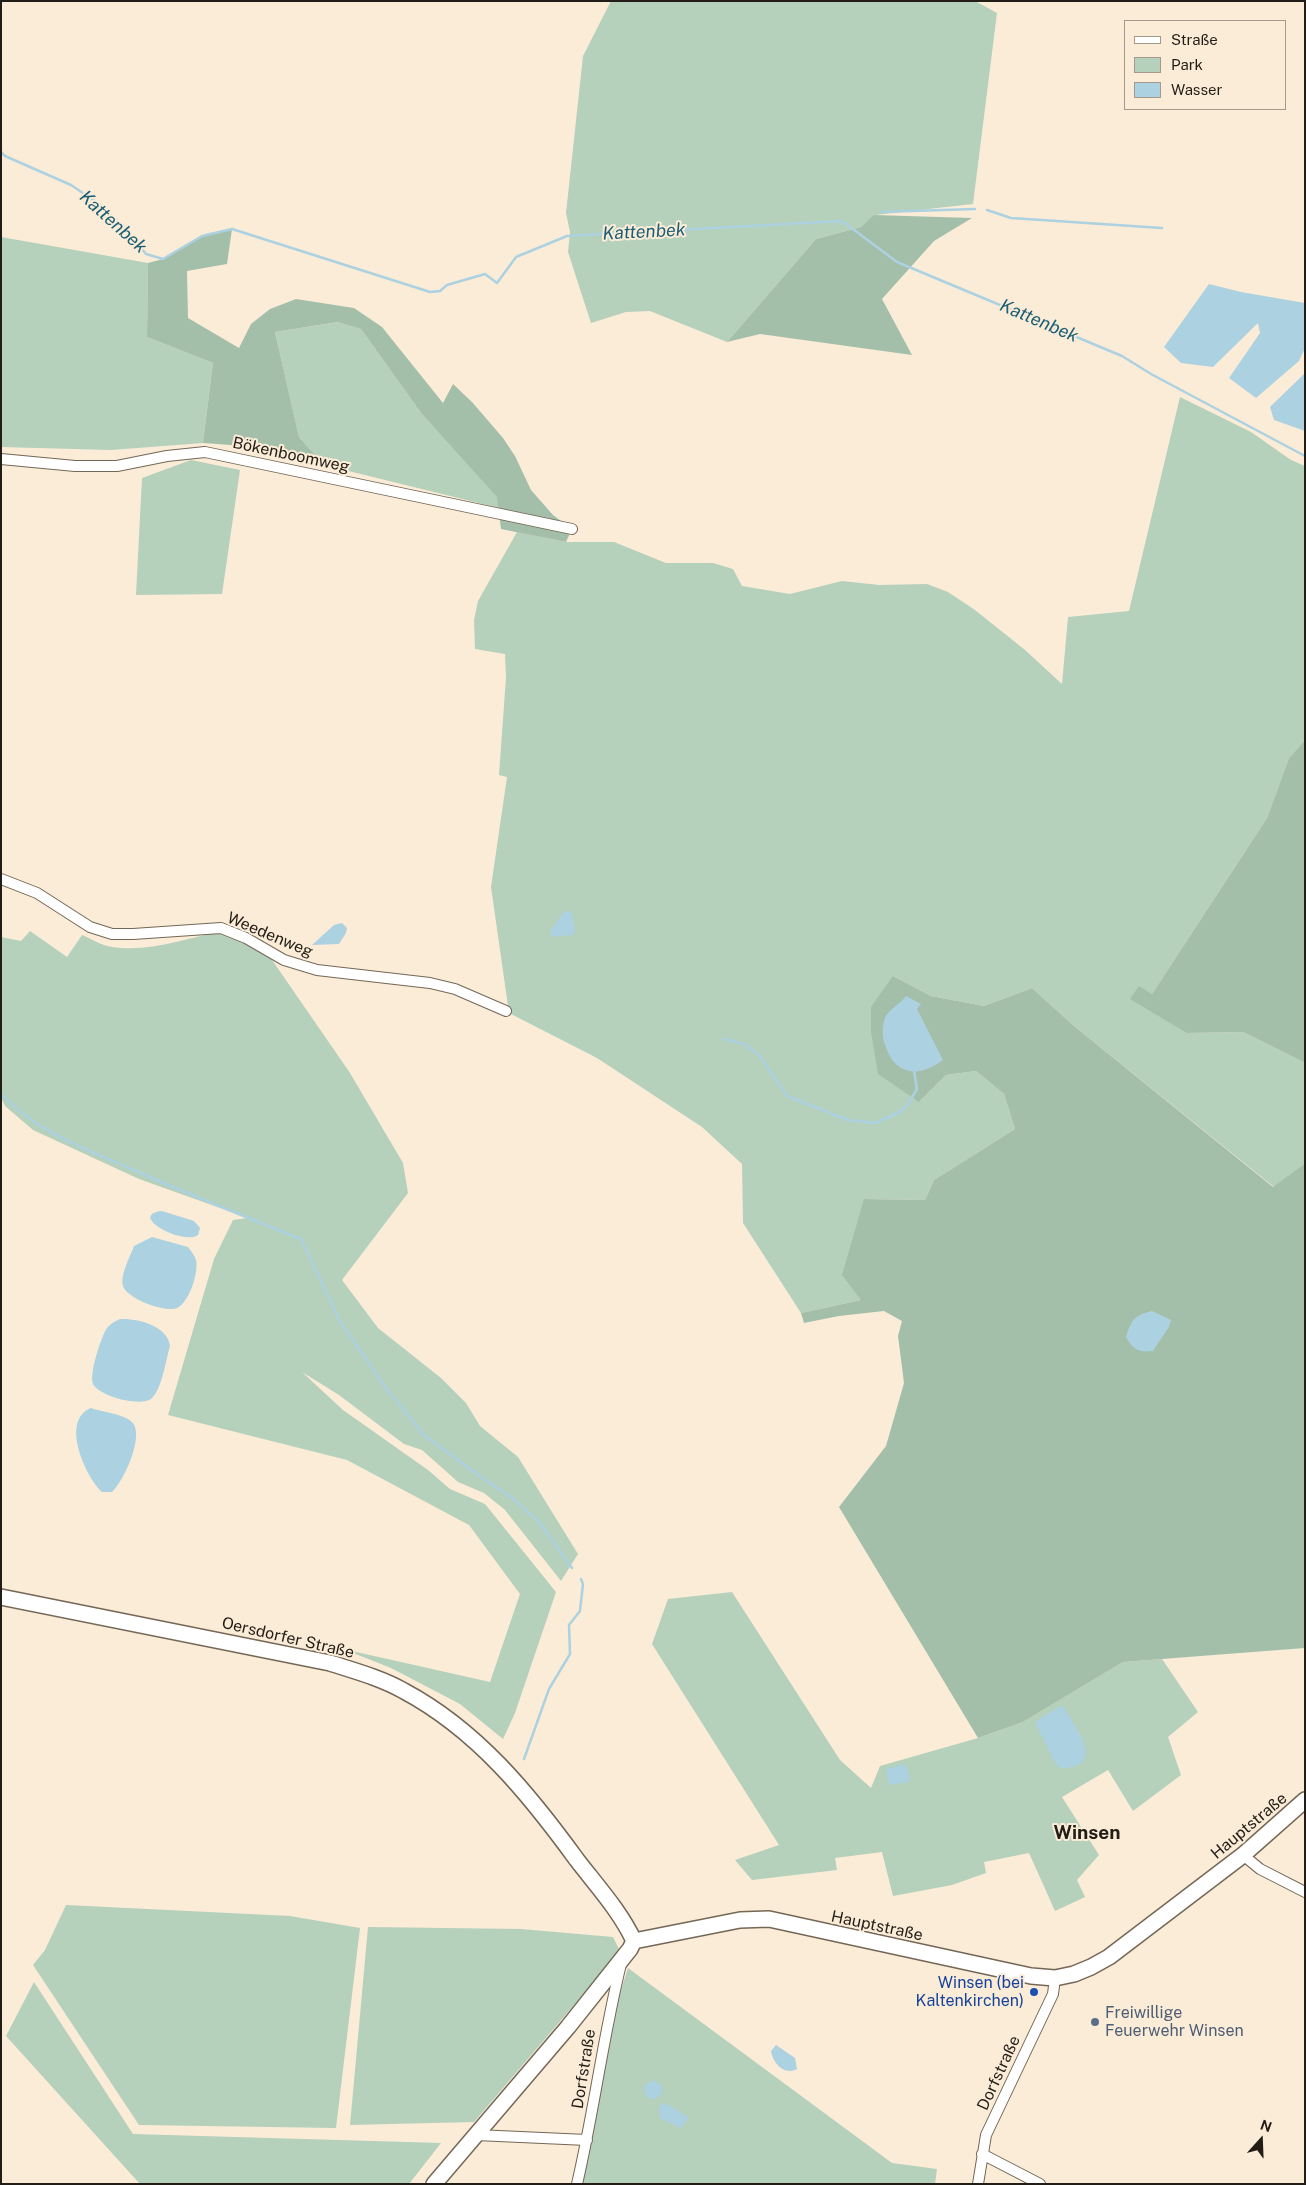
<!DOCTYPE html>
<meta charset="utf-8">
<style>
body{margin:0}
#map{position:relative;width:1306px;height:2185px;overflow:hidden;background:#fbecd8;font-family:"Public Sans",sans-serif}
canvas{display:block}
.frame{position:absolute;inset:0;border:2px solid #221d16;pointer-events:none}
.legend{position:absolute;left:1124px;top:20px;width:162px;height:90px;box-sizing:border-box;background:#fbecd8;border:1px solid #a4998a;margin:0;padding:6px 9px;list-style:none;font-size:15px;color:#221d16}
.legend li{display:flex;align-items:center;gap:10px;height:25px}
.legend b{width:25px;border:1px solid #a4998a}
.north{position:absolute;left:1236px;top:2115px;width:50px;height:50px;-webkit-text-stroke:4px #fbecd8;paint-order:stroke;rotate:20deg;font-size:14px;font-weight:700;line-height:20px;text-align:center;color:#221d16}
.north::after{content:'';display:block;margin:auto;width:18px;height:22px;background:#221d16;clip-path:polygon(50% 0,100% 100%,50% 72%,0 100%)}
</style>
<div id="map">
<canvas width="1306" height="2185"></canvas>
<div class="frame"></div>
<ul class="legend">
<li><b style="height:6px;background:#fff"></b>Straße</li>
<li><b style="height:14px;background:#b5d0bb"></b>Park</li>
<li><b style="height:14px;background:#acd1e0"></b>Wasser</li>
</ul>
<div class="north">N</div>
</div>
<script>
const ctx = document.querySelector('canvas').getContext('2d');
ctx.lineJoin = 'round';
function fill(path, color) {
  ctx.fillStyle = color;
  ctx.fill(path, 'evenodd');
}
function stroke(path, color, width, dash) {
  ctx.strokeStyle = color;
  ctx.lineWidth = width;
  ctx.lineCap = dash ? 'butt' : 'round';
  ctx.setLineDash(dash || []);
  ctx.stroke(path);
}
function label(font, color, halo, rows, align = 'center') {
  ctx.font = font + ' "Public Sans",sans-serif';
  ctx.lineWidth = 4;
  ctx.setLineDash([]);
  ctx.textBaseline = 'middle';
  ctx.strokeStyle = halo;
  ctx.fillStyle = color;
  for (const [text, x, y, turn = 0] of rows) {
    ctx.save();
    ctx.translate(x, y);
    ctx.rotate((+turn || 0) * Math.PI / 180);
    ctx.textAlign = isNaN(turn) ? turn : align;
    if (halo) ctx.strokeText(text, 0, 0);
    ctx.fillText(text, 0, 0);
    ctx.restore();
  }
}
fill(new Path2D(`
 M611,1H975L997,13L973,204L875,215L861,227L816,239L727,342L650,311L626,312L591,323L568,252L570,232L566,213L583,56Z
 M1,237L148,263L147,337L213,363L203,443L111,450L1,447Z
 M339,322L361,329L421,413L498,497L499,508L324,465L299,437L275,332Z
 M1180,397L1251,432L1291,460L1305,466V740L1289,758L1267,818L1152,994L1139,987L1187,1033L1243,1032L1305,1063L1304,1164L1274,1187L1074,1026L1032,988L984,1006L931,996L893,976L919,1102L946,1075L976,1071L1004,1094L1015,1129L934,1180L925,1200L865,1199L861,1300L801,1313L743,1223L742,1164L702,1127L597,1058L509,1013L491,887L507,777L499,775L506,677L505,654L475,649L474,620L478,601L517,532L566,542H614L666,563H713L733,569L742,586L790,594L842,581L879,585L927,584L948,592L975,610L1025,650L1062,684L1068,617L1129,611Z
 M191,460L240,470L222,594L136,595L142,478Z
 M30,931L67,957L82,935C90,938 99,944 107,946C144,954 185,939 221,931L270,957L350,1073L403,1163L408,1193L342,1280L378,1328L441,1378L466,1403L480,1426L518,1457L578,1554L561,1581L505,1510L484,1493L458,1482L422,1450L404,1444L339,1395L302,1372L343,1410L428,1470L450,1489L485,1504L556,1592L515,1713L503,1739L460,1704L391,1668L343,1649L490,1682L520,1594L469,1525L347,1460L168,1415L214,1259L233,1220L248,1218L139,1179L33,1130L5,1106L1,1097V937L21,941Z
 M732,1592L840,1760L871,1788L880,1766L978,1738L1023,1722L1123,1662L1162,1659L1198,1712L1168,1737L1181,1775L1133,1811L1108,1770L1062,1797L1099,1855L1077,1880L1085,1897L1055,1911L1029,1853L984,1862L986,1873L952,1885L893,1896L882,1852L835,1858L837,1870L752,1880L735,1860L779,1845L652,1644L668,1599Z
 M66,1905L290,1916L360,1928L336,2128L139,2125L33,1965L45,1950Z
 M368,1927L521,1929L613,1937L620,1951L474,2122L350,2125Z
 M628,1968L892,2163L937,2169L935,2184H582L592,2138L616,2005Z
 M34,1982L133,2134L441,2143L409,2184H140L6,2036Z`), '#b5d0bb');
fill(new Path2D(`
 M874,215L972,218L934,241L882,299L912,355L760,334L727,342L816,239L861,227Z
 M232,229L227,264L187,271L188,318L239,348L251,324L270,309L296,299L354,308L382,327L443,403L453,384L472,402L503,438L515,456L531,490L553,515L572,529L566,542L501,529L497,497L421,413L361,329L338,322L275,332L299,437L324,465L258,447L203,443L213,363L147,337L148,263L163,259L202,236Z
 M1305,740V1063L1243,1032L1187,1033L1130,999L1139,986L1152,994L1267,818L1289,758Z
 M893,976L931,996L984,1006L1032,988L1074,1026L1273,1187L1304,1164L1305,1159V1648L1123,1662L1023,1722L978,1738L839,1507L886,1446L904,1383L898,1336L902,1321L884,1311L839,1316L804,1323L801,1313L861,1300L842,1275L864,1199L925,1200L934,1180L1015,1129L1004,1094L976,1071L946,1075L919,1102L878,1074L871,1032V1007Z`), '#a3bfa9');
fill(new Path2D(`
 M1209,284L1241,292L1305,303V348L1299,361L1256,398L1229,378L1260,333L1258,323L1213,367L1181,363L1164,347Z
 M1305,373V431L1274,420L1270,407Z
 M568,911L572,913L575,931L573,935L551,937L550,931L564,912Z
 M342,923L347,928L346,933L339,944L312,945L334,925Z
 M906,996L921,1004L917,1009L943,1060C919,1078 895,1076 885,1045C882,1038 882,1026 885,1018C887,1011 901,1003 906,996Z
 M162,1211L194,1221L200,1228L198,1235C184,1246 126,1215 162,1211Z
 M152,1237L188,1247C191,1251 195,1256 196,1260C199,1272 189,1303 177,1308C166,1313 127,1299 123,1286C120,1275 130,1257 134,1246Z
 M1152,1311L1171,1320L1169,1327L1153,1351C1139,1353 1132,1349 1126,1337C1131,1320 1135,1315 1152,1311Z
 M120,1319C138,1318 168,1326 170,1346C166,1359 162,1389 152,1398C142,1408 99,1396 93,1384C89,1374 101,1337 107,1328C110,1324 115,1321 120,1319Z
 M91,1408C102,1412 124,1414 132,1422C145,1435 124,1481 112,1492H102C85,1476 60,1420 91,1408Z
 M1061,1706L1064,1707C1076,1729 1108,1769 1060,1768L1055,1763L1036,1725V1721Z
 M906,1764L910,1778L908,1782L889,1785L886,1769Z
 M776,2045L795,2058L797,2069C784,2076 773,2063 771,2051Z
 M644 2090a9 9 0 1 1 18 0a9 9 0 1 1-18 0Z
 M662,2103C672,2105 680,2113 689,2117L681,2128L660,2118L659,2108Z`), '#acd1e0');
stroke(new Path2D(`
 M1,152L5,156L71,185L99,204L125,228L146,254L163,259L202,236L232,229L430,292L440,291L447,285L485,274L497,283L516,257L567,236L842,221L897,262L1122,356L1151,374L1305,456
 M987,210L1011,218L1162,228
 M881,212L975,209
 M724,1039L744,1044L759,1055L787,1096L848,1120L876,1123L901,1111L908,1104L917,1089L914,1071
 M1,1094C38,1132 81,1147 129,1168C186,1193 243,1216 301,1239L340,1321L385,1387L424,1435L485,1480L511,1497L539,1522L572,1568
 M524,1759L549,1689L570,1654L569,1625L580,1611L583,1584L581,1579`), '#acd1e0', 2.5);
const street = new Path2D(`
 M1,459L75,466H117L167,456L205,452L572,529
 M1,879L37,893L90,927L112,934H133L221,928L246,938L284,960L317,970L430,983L455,989L506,1011
 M1243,1855L1260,1869L1305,1892
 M476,2135L587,2140
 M982,2154L1040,2184
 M577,2184C594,2111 603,2037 621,1964
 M978,2184L986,2135L1053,1994L1055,1978`);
const secondary = new Path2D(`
 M1,1597L330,1663C355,1671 381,1678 404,1691C477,1730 529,1794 577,1860C597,1886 620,1911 634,1941
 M634,1941L740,1920L769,1919L1031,1976L1055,1978L1074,1974L1091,1967L1109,1957L1243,1855L1305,1800
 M434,2184L568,2027L630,1949L634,1941`);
stroke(street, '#746756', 12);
stroke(secondary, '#746756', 18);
stroke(street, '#fff', 10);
stroke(secondary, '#fff', 15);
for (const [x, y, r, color] of [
 [1034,1992,5,"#1a4fb4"],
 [1095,2022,5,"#5c6f8a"]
]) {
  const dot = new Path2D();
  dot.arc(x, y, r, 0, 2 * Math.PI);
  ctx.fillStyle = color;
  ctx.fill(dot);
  stroke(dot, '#fbecd8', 2);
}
label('16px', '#221d16', '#fbecd8', [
 ["Bökenboomweg",291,455,12],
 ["Weedenweg",270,935,23],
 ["Oersdorfer Straße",288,1638,13],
 ["Hauptstraße",1249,1826,-40],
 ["Hauptstraße",877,1926,12],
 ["Dorfstraße",584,2069,-81],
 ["Dorfstraße",999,2073,-65]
]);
label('16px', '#164399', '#fbecd8', [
 ["Winsen (bei",1024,1983],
 ["Kaltenkirchen)",1024,2001]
], 'right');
label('16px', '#4e5e75', '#fbecd8', [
 ["Freiwillige",1105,2013],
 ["Feuerwehr Winsen",1105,2031]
], 'left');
label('italic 18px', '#1b5f74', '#fbecd8', [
 ["Kattenbek",113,222,42],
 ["Kattenbek",644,232,-3],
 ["Kattenbek",1039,321,23]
]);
label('bold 19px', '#221d16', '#fbecd8', [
 ["Winsen",1087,1833]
]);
</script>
